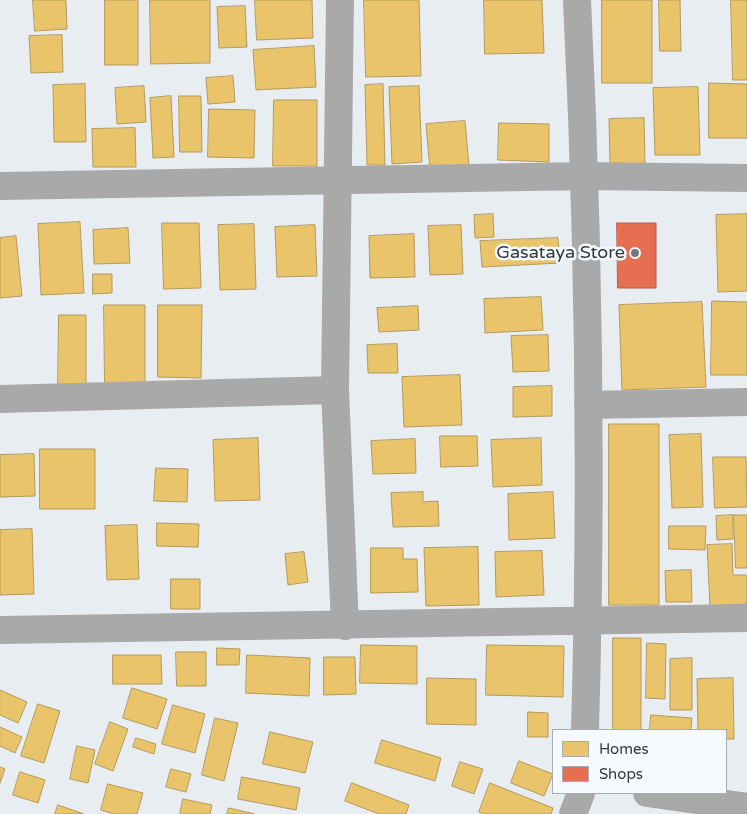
<!DOCTYPE html>
<style>
body{margin:0}
#map{position:relative;width:747px;height:814px;overflow:hidden;background:#e8edf2;font-family:"Varela Round",sans-serif}
canvas{display:block}
.legend{position:absolute;left:552px;top:729px;width:175px;height:65px;box-sizing:border-box;background:#f5faff;border:1px solid #a9adb1;margin:0;padding:6px 9px;list-style:none;font-size:15px;color:#36393c}
.legend li{display:flex;align-items:center;gap:10px;height:25px}
.legend b{width:25px;border:1px solid #a9adb1}
</style>
<div id="map">
<canvas width="747" height="814"></canvas>
<ul class="legend">
<li><b style="height:14px;background:#e9c46a"></b>Homes</li>
<li><b style="height:14px;background:#e76f51"></b>Shops</li>
</ul>
</div>
<script>
const ctx = document.querySelector('canvas').getContext('2d');
ctx.lineJoin = 'round';
function fill(path, color) {
  ctx.fillStyle = color;
  ctx.fill(path, 'evenodd');
}
function stroke(path, color, width, dash) {
  ctx.strokeStyle = color;
  ctx.lineWidth = width;
  ctx.lineCap = dash ? 'butt' : 'round';
  ctx.setLineDash(dash || []);
  ctx.stroke(path);
}
function label(font, color, halo, rows, align = 'center') {
  ctx.font = font + ' "Varela Round",sans-serif';
  ctx.lineWidth = 5;
  ctx.setLineDash([]);
  ctx.textBaseline = 'middle';
  ctx.strokeStyle = halo;
  ctx.fillStyle = color;
  for (const [text, x, y, turn = 0] of rows) {
    ctx.save();
    ctx.translate(x, y);
    ctx.rotate((+turn || 0) * Math.PI / 180);
    ctx.textAlign = isNaN(turn) ? turn : align;
    if (halo) ctx.strokeText(text, 0, 0);
    ctx.fillText(text, 0, 0);
    ctx.restore();
  }
}
const homes = new Path2D(`
 M33,0H66L67,29L35,31Z
 M105,0H138V65H105Z
 M150,0H210V63L151,64Z
 M255,0H312L313,38L257,40Z
 M364,0H419L421,76L366,77Z
 M484,0H542L544,53L485,54Z
 M602,0H652V83H602Z
 M659,0H680L681,51H660Z
 M731,0H747V80H733Z
 M245,6L247,47L219,48L217,7Z
 M62,35L63,72L31,73L29,36Z
 M314,46L316,87L256,90L253,50Z
 M233,76L235,102L208,104L206,78Z
 M709,83L747,84V138H709Z
 M85,84L86,142H54L53,85Z
 M383,84L385,165H367L365,85Z
 M144,86L146,122L117,124L115,88Z
 M419,86L422,162L392,164L389,87Z
 M698,87L700,155H655L653,88Z
 M171,96L174,157L153,158L150,98Z
 M179,96H201L202,152H180Z
 M274,100H317V166H273Z
 M209,109L255,110L254,158L208,157Z
 M644,118L645,164H610L609,119Z
 M465,121L469,166L430,170L426,124Z
 M499,123L549,124V162L498,160Z
 M135,128L136,167H93L92,129Z
 M493,214L494,237L475,238L474,215Z
 M747,214V291L718,292L716,215Z
 M80,222L84,293L41,295L38,224Z
 M162,223H199L201,288L164,289Z
 M254,224L256,289L220,290L218,225Z
 M315,225L317,276L277,277L275,227Z
 M461,225L463,274L430,275L428,226Z
 M128,228L130,263L94,264L93,230Z
 M414,234L415,277L370,278L369,236Z
 M16,236L22,296L0,298V238Z
 M558,238L560,263L482,267L480,241Z
 M93,274H112V293L93,294Z
 M541,297L543,330L485,333L484,299Z
 M712,301L747,302V375H711Z
 M702,302L706,387L622,390L619,305Z
 M104,305H145V387H105Z
 M158,305H202L201,378L158,377Z
 M418,306L419,330L379,332L377,308Z
 M59,315H86V386H58Z
 M548,335L549,371L513,372L511,336Z
 M397,344L398,373H368L367,345Z
 M460,375L462,425L404,427L402,377Z
 M552,386V416L513,417V387Z
 M609,424H659V605H609Z
 M701,434L703,507L672,508L669,435Z
 M440,436H477L478,466L441,467Z
 M258,438L260,500L215,501L213,440Z
 M541,438L542,485L493,487L491,440Z
 M415,439L416,473L373,474L371,441Z
 M40,449H95V509H40Z
 M34,454L35,496L0,497V455Z
 M713,457H746L747,507L715,508Z
 M156,468L188,469L187,502L154,501Z
 M423,492V502L438,501L439,526L393,527L391,493Z
 M553,492L555,538L509,540L508,494Z
 M733,515V539L717,540L716,516Z
 M734,515H747V568H736Z
 M157,523L199,524L198,547L157,546Z
 M137,525L139,579L107,580L105,526Z
 M669,526H706L705,550L669,549Z
 M32,529L34,594L0,595V530Z
 M732,544L733,575H747V604L710,606L707,545Z
 M478,547L479,605L426,606L424,548Z
 M371,548H403V559H417L418,592L371,593Z
 M542,551L544,595L496,597L495,552Z
 M304,552L308,582L288,585L285,554Z
 M691,570L692,602H666L665,571Z
 M171,579H200V609H171Z
 M613,638H641V730H613Z
 M647,643L666,644L665,699L646,698Z
 M361,645L417,646V684L360,683Z
 M487,645L564,646L563,697L486,695Z
 M217,648L240,649L239,665H217Z
 M176,652H206V686H177Z
 M113,655H161L162,684H113Z
 M247,655L310,658L309,696L246,693Z
 M324,657H355L356,694L324,695Z
 M692,658V710H670V659Z
 M427,678L476,679V725L427,724Z
 M733,678L734,739H726V730H698L697,679Z
 M132,688L167,699L157,729L123,718Z
 M0,690L27,702L18,723L0,715Z
 M38,704L60,711L44,763L21,756Z
 M173,705L205,714L195,753L162,744Z
 M528,712L548,713V737H528Z
 M651,715L692,718L691,730H650Z
 M215,718L238,723L224,781L202,775Z
 M110,722L128,729L113,771L95,764Z
 M0,727L22,737L15,753L0,746Z
 M270,732L313,742L305,773L263,764Z
 M136,738L156,744L154,754L133,747Z
 M382,740L441,758L435,781L375,763Z
 M77,746L95,750L88,783L70,779Z
 M519,761L553,774L544,796L511,783Z
 M460,762L483,769L474,794L452,786Z
 M0,767L5,769L0,783Z
 M171,769L191,774L186,792L166,787Z
 M20,772L45,780L38,803L13,795Z
 M242,777L300,788L296,810L238,799Z
 M352,783L409,805L406,814H379L345,801Z
 M490,783L553,808L551,814H484L479,812Z
 M108,784L143,793L137,814H114L101,810Z
 M183,799L212,805L210,814H180Z
 M58,805L84,814H55Z
 M229,808L255,814H227Z`);
fill(homes, '#e9c46a');
stroke(homes, '#b39a5c', 1);
const shops = new Path2D(`
 M617,223H656V288H618Z`);
fill(shops, '#e76f51');
stroke(shops, '#b25f4b', 1);
stroke(new Path2D(`
 M340,0L335,390L345,626
 M577,0C589,243 592,487 585,730
 M0,186L585,176L747,178
 M0,399L335,390
 M588,405L747,402
 M0,630L747,618
 M647,793L747,807
 M573,814L581,793`), '#aaa9a9', 28);
for (const [x, y, r, color] of [
 [635,253,5,"#74787c"]
]) {
  const dot = new Path2D();
  dot.arc(x, y, r, 0, 2 * Math.PI);
  ctx.fillStyle = color;
  ctx.fill(dot);
  stroke(dot, '#f5faff', 2);
}
label('18px', '#36393c', '#f5faff', [
 ["Gasataya Store",625,253]
], 'right');
</script>
